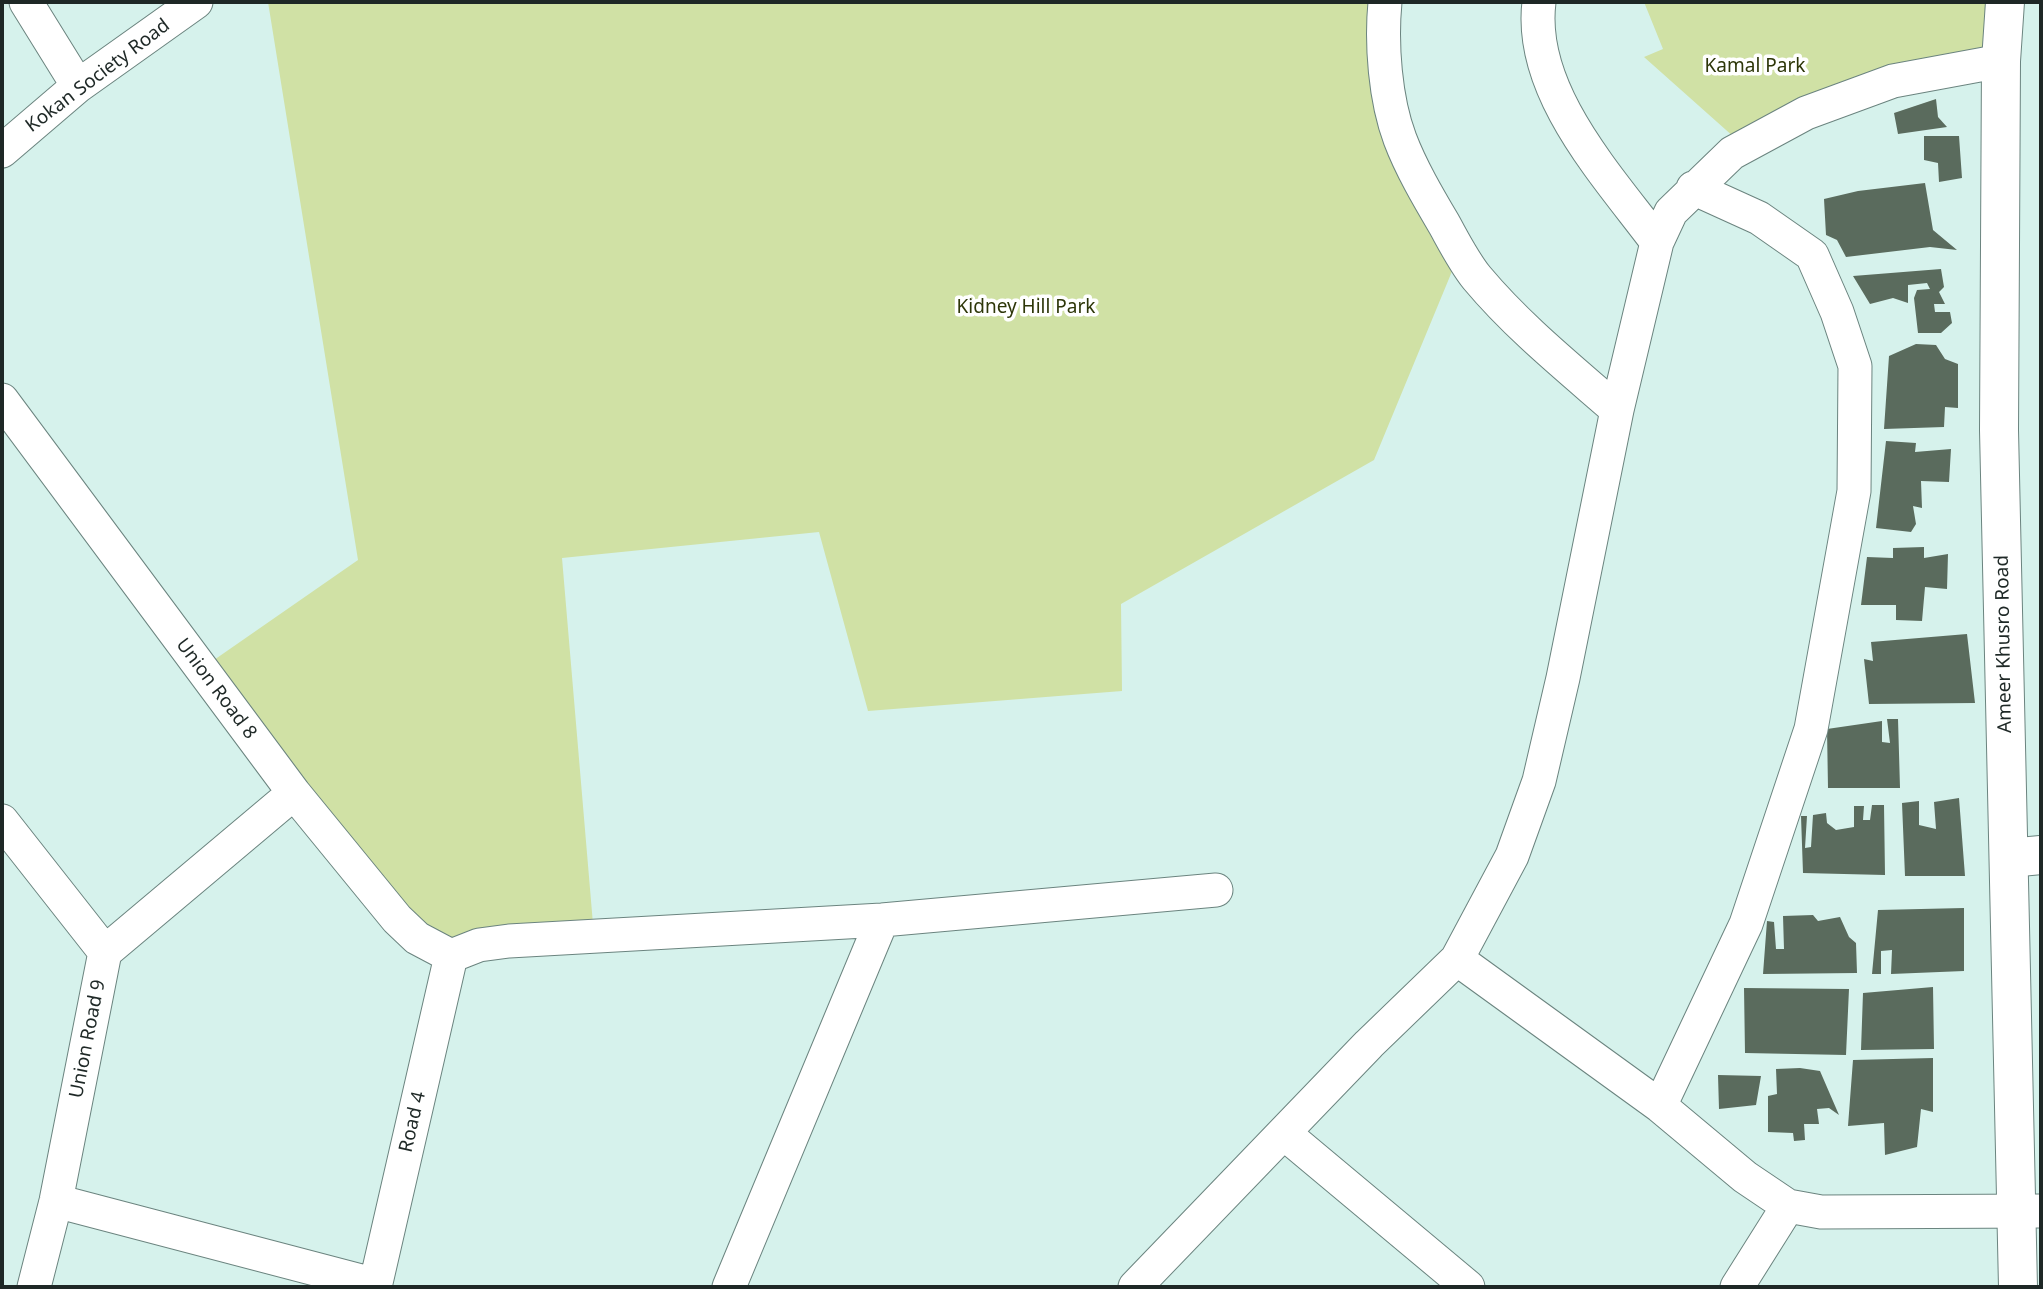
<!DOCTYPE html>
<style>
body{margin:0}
#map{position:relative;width:2043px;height:1289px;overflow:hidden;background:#d6f2ec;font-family:"Noto Sans",sans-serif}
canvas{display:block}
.frame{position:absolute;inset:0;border:4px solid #1e2826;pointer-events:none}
</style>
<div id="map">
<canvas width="2043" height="1289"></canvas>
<div class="frame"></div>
</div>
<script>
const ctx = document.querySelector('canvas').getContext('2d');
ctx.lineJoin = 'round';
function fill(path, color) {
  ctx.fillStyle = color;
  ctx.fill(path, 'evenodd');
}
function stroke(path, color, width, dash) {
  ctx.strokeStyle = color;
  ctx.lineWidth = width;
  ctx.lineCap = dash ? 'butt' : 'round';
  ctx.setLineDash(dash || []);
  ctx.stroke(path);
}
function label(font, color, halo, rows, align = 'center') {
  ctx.font = font + ' "Noto Sans",sans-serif';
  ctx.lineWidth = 7;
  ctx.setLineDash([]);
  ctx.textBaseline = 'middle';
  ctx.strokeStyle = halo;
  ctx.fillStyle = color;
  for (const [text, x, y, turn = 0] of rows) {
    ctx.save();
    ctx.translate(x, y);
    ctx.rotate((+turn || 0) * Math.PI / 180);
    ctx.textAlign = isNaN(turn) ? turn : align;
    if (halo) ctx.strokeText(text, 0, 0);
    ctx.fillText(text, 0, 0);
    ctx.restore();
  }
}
fill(new Path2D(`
 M268,2H1390L1400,138L1460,252L1374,460L1121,604L1122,691L868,711L819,532L562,558L594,936L451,956L386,905L201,669L358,560Z
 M1644,2H2004L2001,61L1744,146L1644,57L1663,49Z`), '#d0e1a5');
fill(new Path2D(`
 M1936,99L1938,117L1947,127L1898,134L1894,113Z
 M1924,136H1959L1962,178L1939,182L1938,163L1924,160Z
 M1925,183L1933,230L1957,250L1930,247L1846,257L1837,240L1826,235L1824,199L1858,191Z
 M1941,269L1944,287L1939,292L1945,304H1934L1935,312H1950L1952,323L1941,333H1918L1914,298L1917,290L1930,289L1927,283L1908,285V303L1893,298L1870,304L1853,276Z
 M1916,344L1936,345L1945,359L1958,364V408L1945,407L1944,427L1884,429L1889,356Z
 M1886,441L1916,443L1915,452L1951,449L1949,482L1921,481L1922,508L1913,506L1916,524L1911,532L1876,528Z
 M1924,547V558L1948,554L1947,589L1925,587L1922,621L1896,620V605H1861L1867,557L1893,558V548Z
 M1967,634L1975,703L1869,704L1864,659L1873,661L1871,642Z
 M1887,719H1898L1900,788H1828L1827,729L1882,721V742L1890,743Z
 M1959,798L1965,876H1905L1902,803L1919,801V825L1936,829L1934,802Z
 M1872,805H1884L1885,875L1803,873L1801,816H1807L1805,848L1811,847L1813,815L1826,813L1827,823L1836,830L1854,827V806H1864L1863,820H1870Z
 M1964,908V971L1891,974L1892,950L1881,951V974H1872L1878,910Z
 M1813,915L1818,921L1840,917L1849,937L1856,943L1857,973L1763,974L1767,921L1774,922L1776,949H1784L1783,916Z
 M1933,987L1934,1049L1861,1050L1863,993Z
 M1744,988L1849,989L1846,1055L1745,1053Z
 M1933,1058V1112L1921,1109L1917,1147L1885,1155L1884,1123L1848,1126L1853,1060Z
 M1800,1068L1820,1071L1839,1115L1829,1108L1817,1109L1819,1124H1804L1805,1140L1794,1141L1793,1133L1768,1132V1096L1777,1094L1776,1069Z
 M1718,1075L1761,1076L1756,1105L1719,1109Z`), '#5a6b5d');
const minor = new Path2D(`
 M26,2L78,86
 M1385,2C1381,44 1385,99 1400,139C1411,168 1428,197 1444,224C1454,242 1464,262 1477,278C1518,327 1569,368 1617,410
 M1539,2C1528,91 1607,175 1657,242
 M2,151L78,86L196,2
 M2,400L294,793L397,919L417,938L451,956
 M2,821L105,952L56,1201L34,1287
 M105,952L294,793
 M451,956L479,945L509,941L882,920L1216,890
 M1457,959L1660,1106L1745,1177L1788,1206L1821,1212L2041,1211
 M1660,1106L1746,924L1811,729L1854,491L1855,366L1837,312L1812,255L1759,218L1693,188
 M1285,1134L1468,1287
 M56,1201L376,1285
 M375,1287L451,956
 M729,1287L882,920
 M1135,1287L1369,1044L1457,959L1512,856L1539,781L1563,678L1617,410L1657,242L1671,212L1732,153L1806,113L1893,81L2001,61
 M1737,1287L1788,1206`);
const tertiary = new Path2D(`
 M2009,858L2041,855`);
const secondary = new Path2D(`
 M2005,2L2001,61L1999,430L2018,1287`);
stroke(minor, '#6b847f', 35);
stroke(tertiary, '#6b847f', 40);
stroke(secondary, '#6b847f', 40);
stroke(minor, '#fff', 33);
stroke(tertiary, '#fff', 38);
stroke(secondary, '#fff', 38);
label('19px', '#2e3709', '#fff', [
 ["Kamal Park",1755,67],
 ["Kidney Hill Park",1026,308]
]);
label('19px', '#1e2826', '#fff', [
 ["Kokan Society Road",98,76,-37],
 ["Ameer Khusro Road",2004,644,-91],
 ["Union Road 8",216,689,53],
 ["Union Road 9",88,1039,-79],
 ["Road 4",413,1122,-77]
]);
</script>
